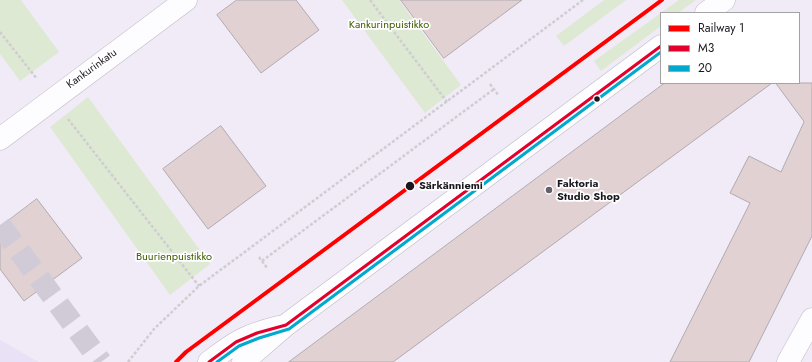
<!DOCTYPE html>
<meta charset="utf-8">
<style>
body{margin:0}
#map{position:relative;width:812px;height:362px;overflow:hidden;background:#f0ebf7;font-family:Jost,sans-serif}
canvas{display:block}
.legend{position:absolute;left:660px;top:12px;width:140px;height:72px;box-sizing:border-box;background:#fff;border:1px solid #a3a2a5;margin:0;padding:5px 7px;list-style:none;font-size:12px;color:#1a171e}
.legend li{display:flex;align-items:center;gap:8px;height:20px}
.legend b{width:20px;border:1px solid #a3a2a5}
</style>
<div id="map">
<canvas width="812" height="362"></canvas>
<ul class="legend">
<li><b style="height:5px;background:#f00"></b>Railway 1</li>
<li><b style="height:5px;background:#e4002b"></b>M3</li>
<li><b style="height:5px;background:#00a9ce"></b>20</li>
</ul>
</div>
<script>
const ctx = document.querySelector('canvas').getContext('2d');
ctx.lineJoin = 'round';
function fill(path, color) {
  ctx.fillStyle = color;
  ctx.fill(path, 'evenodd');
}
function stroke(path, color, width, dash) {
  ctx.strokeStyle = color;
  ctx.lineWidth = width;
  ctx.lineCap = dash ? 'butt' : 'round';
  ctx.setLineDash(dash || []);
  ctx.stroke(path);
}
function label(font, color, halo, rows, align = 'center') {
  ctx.font = font + ' Jost,sans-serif';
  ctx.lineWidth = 3.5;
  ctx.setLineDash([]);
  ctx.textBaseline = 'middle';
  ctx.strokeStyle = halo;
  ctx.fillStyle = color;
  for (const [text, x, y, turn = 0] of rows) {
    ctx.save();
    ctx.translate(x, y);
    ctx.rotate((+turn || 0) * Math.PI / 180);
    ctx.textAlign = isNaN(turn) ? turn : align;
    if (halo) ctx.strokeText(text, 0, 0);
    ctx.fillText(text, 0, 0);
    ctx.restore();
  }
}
fill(new Path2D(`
 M0,340L39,362H0Z`), '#e9e1f6');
fill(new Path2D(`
 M0,0H21L59,52L20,81L0,54Z
 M342,0H399L461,85L425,113Z
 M604,0H626L564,46L556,36Z
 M679,0H696L678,13H661V26L601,71L594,61Z
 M88,97L210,264L170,295L50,127Z`), '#dee9d3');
const building = new Path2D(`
 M237,0H296L319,30L261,73L217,15Z
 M401,0H522L444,58Z
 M665,83H772L393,362H289Z
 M776,83H812V236L749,362H670L750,203L730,193L749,156L781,172L804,122Z
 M221,126L266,186L208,229L163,169Z
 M37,199L82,258L24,301L0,269V227Z`);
fill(building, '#e1d1d2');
stroke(building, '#b0aaae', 1);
stroke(new Path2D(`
 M0,225L101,362`), '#d0cbd6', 22, [22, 11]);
const street = new Path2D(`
 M0,139L186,0
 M788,362L812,319`);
const secondary = new Path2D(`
 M706,13L724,0
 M209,362C235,342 246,335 279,327
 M243,362L286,325L661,46`);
stroke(street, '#bfbbc4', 23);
stroke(secondary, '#bfbbc4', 23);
stroke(new Path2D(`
 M370,0L447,102
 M0,32L37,79
 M490,84L499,96
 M68,119L199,286
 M259,257L267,268
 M262,261L494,89
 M128,362L154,329L199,286L583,0`), '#cfcdd2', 2.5, [3, 2]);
stroke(street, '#fdfcfe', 22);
stroke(secondary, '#fdfcfe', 22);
stroke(new Path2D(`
 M209,362L236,342L257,333L286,325L661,46`), '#e4002b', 3);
stroke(new Path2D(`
 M217,362L239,346L259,338L289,329L661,52`), '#00a9ce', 3);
stroke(new Path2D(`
 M176,362L186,352L662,0`), '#f00', 4);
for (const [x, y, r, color] of [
 [597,99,3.5,"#1a171e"],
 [410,186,5,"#1a171e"],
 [549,190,4,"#65616a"]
]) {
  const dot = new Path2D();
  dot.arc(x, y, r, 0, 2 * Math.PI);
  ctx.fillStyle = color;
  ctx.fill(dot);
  stroke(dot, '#fff', 1.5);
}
label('11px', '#405d00', '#fff', [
 ["Kankurinpuistikko",389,25],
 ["Buurienpuistikko",174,257]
]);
label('11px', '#1a171e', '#fff', [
 ["Kankurinkatu",92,69,-36]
]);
label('bold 11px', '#1a171e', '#fff', [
 ["Faktoria",557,184],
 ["Studio Shop",557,197]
], 'left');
label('bold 11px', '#1a171e', '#fff', [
 ["Särkänniemi",419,186]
], 'left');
</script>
